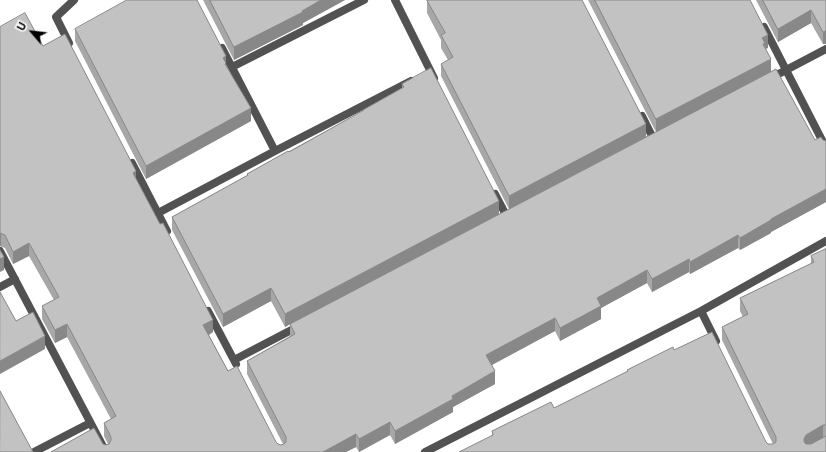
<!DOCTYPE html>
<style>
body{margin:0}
#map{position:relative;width:826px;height:452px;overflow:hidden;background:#fff;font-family:"Public Sans",sans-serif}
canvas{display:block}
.north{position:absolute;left:12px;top:12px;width:40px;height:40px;-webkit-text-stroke:3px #fff;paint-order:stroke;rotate:298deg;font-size:11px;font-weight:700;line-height:16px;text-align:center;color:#000}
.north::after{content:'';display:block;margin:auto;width:14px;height:18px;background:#000;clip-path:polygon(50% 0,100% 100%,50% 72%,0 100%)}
</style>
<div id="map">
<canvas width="826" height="452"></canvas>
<div class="north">U</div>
</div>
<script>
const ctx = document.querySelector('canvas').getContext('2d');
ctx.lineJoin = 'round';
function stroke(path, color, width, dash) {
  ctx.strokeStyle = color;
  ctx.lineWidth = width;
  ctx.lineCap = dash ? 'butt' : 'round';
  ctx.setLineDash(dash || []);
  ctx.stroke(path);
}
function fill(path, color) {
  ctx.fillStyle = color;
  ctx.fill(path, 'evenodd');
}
stroke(new Path2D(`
 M395,0L434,78
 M764,27L826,148
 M69,43L56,17L74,0
 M232,67L364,0
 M769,79L826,49
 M642,116L654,140
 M275,151L411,81
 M132,163L167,231
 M495,194L507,217
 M158,213L275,151L222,48
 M0,251L106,452
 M0,287L15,279
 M208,311L236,364
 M701,311L716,341
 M234,360L299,326
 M34,452L90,423
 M425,452L701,311L826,241`), '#525252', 8);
fill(new Path2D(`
 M203,0H345L303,23V25L234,60Z
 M427,0L646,137L656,132L588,0H750L768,48L765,49L771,71L815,140L826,141V202L771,232V233L740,250L738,248L690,274L689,272L652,292L647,283L601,308V319L560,341L555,331L492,365L495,384L453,407V412L395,444L390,435L359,452L356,447L346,452H51L103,444L105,445L108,444L104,436V423L111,419L67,337L55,343L42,319V306L54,300L29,256L13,264L5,248L0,246V27L43,46L136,179L213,332L209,335L228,371L276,442L278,444L281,445L283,444L247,374V361L290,336V324L285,327L271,301L223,327L172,230V217L247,176V174L363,111V110L402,88V84L499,214L509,209L441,76V64L448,60L441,48V40L427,13Z
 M756,0H826L823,44L811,23L778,42Z
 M75,29L226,66L251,121L146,179L75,41Z
 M826,249V452L492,436V431L554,408L627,372V370L674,350L768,444H773L722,340V327L743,317L740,311V298L811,264V256Z`), '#a7a7a7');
fill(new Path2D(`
 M321,0H345L303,23V25L234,60V47Z
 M811,10V23L778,42V29Z
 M826,31V44H823V32Z
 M768,35V48L765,49V56L762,38Z
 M226,56V69L223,58Z
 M771,59V72L656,132V119Z
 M251,108V121L146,179V166Z
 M646,124V137L509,209V196Z
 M136,171V184L133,173Z
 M826,189V202L771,232V233L740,250V238L771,219Z
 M499,201V214L285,327V314Z
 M0,233H1V246H0Z
 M738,235V248L690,274V262Z
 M29,243V256L13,264V252Z
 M4,257V270L0,272V259Z
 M689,259V272L652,292V279Z
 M647,270V283L601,308V319L560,341V328L597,298Z
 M271,288V301L223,327V314Z
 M555,318V331L486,368V355Z
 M213,320V332L203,338V325Z
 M67,324V337L55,343V330Z
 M45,336V349L0,374V361Z
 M495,371V384L453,407V412L395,444V431L452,396Z
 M390,422V435L359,452V439Z
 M823,425V438L806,447L804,439L806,435Z
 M356,434V447L346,452H323Z`), '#888');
const building = new Path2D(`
 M127,0H197L226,56L223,58L226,63L225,64L251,108L146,166L75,29Z
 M210,0H321L302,11L303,12L234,47Z
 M427,0H582L646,124L509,196L441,64L453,57L441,35L445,33Z
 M595,0H750L768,35L762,38L765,43L763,44L771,59L656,119Z
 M763,0H826V31L823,32L811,10L778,29Z
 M25,13L43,46L65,34L136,171L133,173L160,224L163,223L213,320L203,325L228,371L237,366L276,442L278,444L281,445L284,444L286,442V437L247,361L295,334L290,324L776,69L815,140L821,137L823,140L826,141V189L771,219V220L740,238L738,235L690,262L689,259L652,279L647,270L597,298L601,306L560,328L555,318L486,355L495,371L452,396L453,399L395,431L390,422L359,439L356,434L323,452H51L94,428L103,444L105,445L109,444L111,440V437L104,423L116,416L67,324L55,330L42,306L59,297L29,243L13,252L5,235L0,233V27Z
 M431,68L499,201L285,314L271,288L223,314L172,217L248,175L247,174L288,151L289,152L364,110H363L404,87L402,84Z
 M826,249V425H823L806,435L804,439V442L806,444H811L826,436V452H459L493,435L492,431L551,402L554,408L628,371L627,370L673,347L674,350L712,332L766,442L768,444H773L776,442V437L722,327L748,314L740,298L814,262L811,256Z
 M0,250L4,257L0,259Z
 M0,292L16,321L33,312L45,336L0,361Z
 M0,391L33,452H0Z`);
fill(building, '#c2c2c2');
stroke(building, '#888', 1);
</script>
